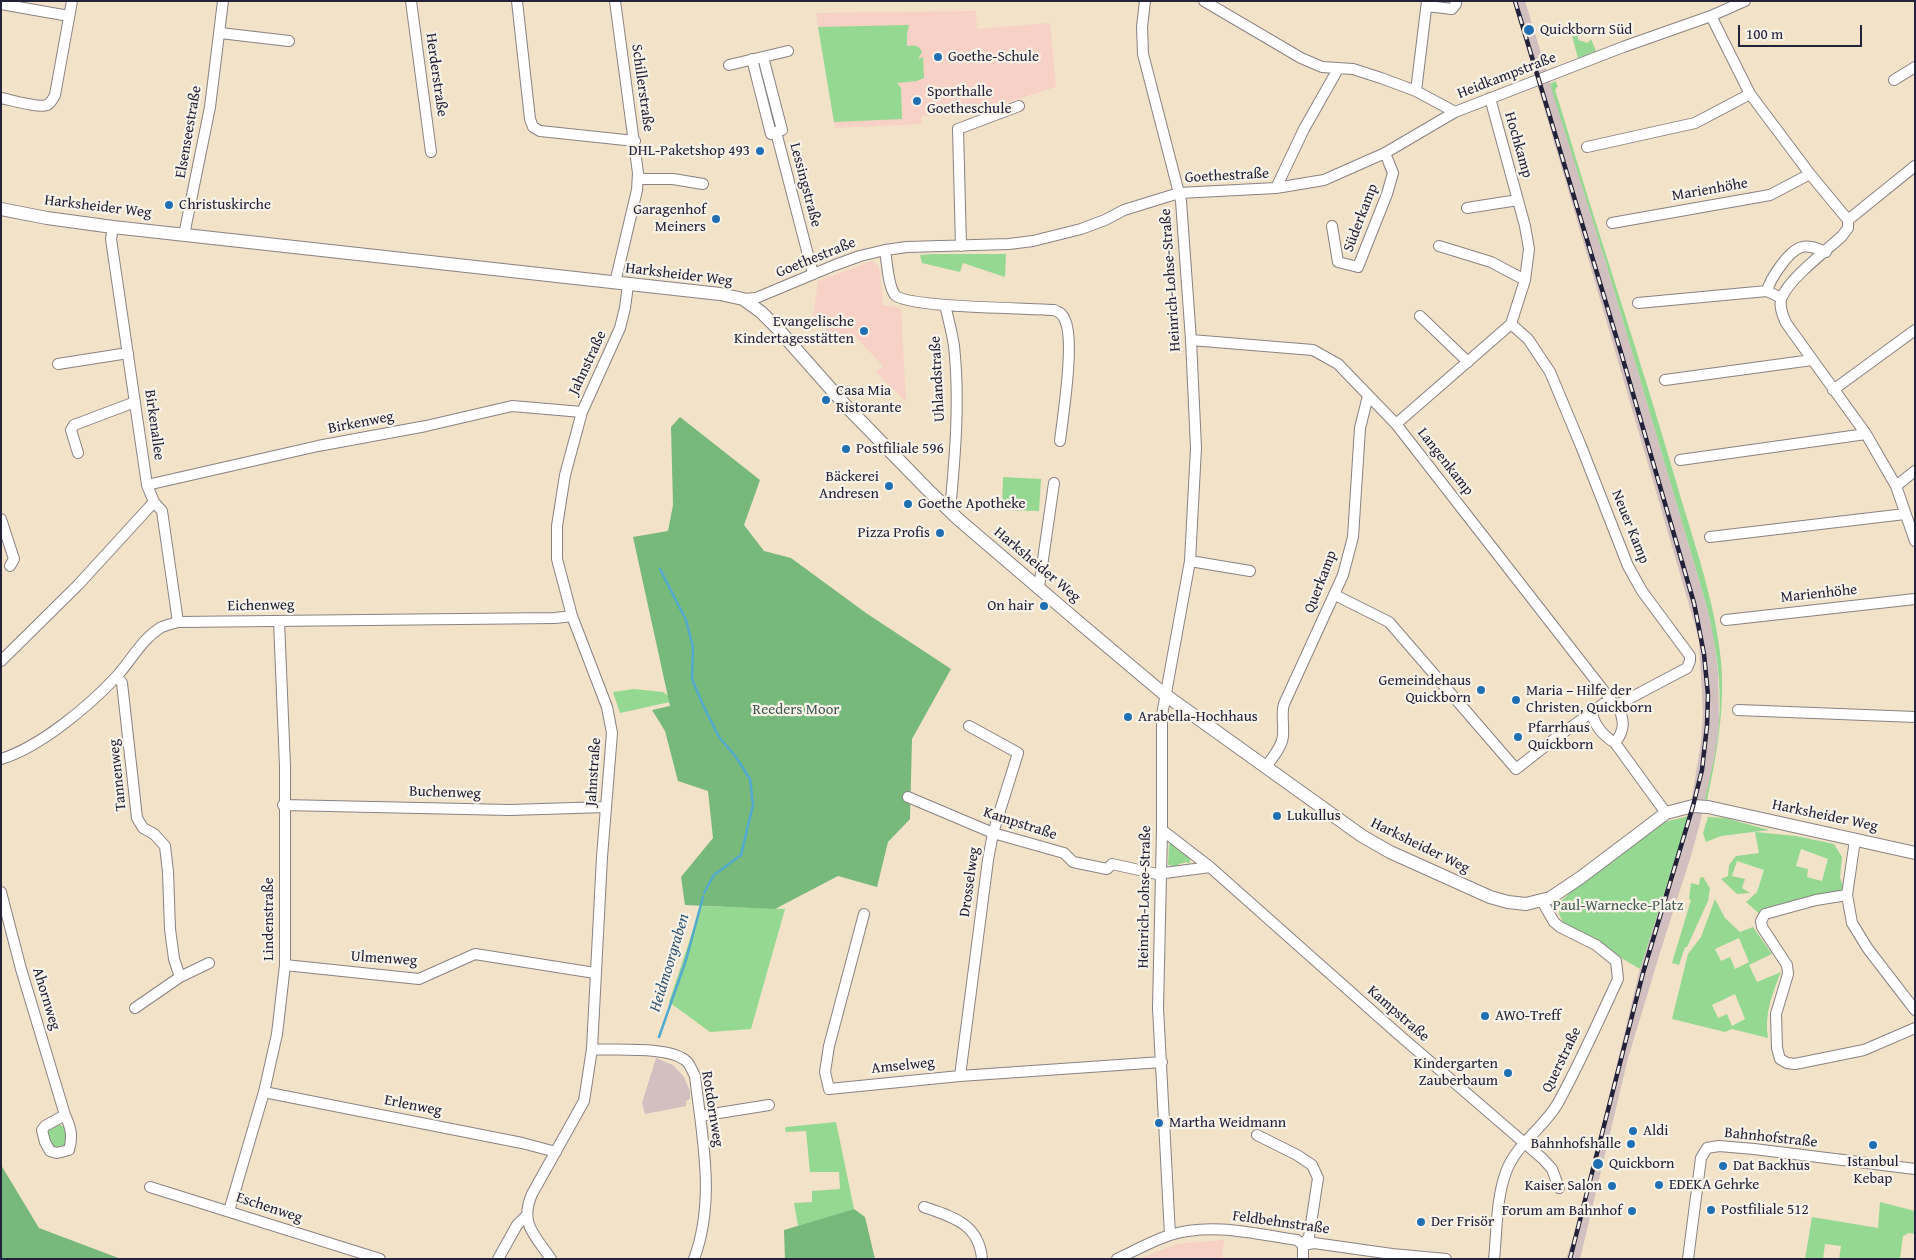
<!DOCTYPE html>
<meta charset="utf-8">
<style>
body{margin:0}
#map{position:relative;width:1916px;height:1260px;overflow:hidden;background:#f2e2c8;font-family:"Gentium Book Plus",serif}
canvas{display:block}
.frame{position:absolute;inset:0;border:2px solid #22223b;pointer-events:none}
.scale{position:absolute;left:1738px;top:25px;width:124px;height:22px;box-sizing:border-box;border:2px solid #22223b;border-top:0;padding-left:6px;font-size:15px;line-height:18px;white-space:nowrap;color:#22223b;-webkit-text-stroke:4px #f7f3e8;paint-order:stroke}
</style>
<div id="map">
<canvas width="1916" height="1260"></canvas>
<div class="frame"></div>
<div class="scale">100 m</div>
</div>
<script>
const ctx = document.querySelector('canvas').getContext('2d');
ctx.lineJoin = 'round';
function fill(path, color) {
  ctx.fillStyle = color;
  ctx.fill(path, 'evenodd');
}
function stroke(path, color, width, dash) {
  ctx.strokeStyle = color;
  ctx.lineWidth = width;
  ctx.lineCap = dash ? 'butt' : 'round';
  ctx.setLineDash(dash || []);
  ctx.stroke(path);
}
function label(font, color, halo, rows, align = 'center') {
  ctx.font = font + ' "Gentium Book Plus",serif';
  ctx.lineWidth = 4.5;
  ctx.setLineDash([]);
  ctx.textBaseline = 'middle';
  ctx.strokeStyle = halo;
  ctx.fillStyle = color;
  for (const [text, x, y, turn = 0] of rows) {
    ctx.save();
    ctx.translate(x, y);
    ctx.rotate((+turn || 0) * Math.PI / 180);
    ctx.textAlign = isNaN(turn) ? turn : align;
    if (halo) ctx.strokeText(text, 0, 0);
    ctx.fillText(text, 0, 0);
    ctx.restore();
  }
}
fill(new Path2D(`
 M976,11L977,29L1050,23L1056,87L969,114L922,116L921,124L835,128L816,13Z
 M872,261L878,265L880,272L883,305L901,308L906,402L876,372L883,366L853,334L843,342L826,340V328L812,326L818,281Z
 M1224,1240L1222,1259H1139L1177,1244Z`), '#f7d1c6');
fill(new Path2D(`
 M1513,1H1525L1606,263L1707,607L1714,637L1718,674L1719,721L1716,752L1700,823L1691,856L1663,943L1628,1058L1580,1259H1566L1579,1221L1640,969L1689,816L1701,742L1703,713L1699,639Z
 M656,1058L673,1065L684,1077L690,1091V1099L686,1101V1106L645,1114L642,1103Z`), '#d2bfbf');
fill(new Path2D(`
 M909,25L907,34V46C914,45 919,45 922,52L918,59L923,57L924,78L917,81L897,83L901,88L902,119L834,122L818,27Z
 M1578,35V40L1588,43L1591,39L1596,51L1578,58L1572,36Z
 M1555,81L1558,86L1555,90L1562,112C1599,237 1641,360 1677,485C1694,543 1715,601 1721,661C1725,709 1717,754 1707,800L1705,799C1711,774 1717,749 1719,723C1722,684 1716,644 1707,607L1606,263L1550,84Z
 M934,254H1006L1005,277L963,263L960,272L922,263L920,255Z
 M1003,477L1041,479L1039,511L1002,510Z
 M634,689L663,692L670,697V702L620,713L613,692Z
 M1689,816L1640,969L1618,956L1600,942L1564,924L1559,914L1561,901L1575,888L1664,822Z
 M1708,817L1725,818L1769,830L1721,836L1706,842L1703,833Z
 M1755,832L1796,836L1834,844L1842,857L1840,878L1847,895L1763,917L1746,902L1757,892L1764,870L1737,861L1732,876L1745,879L1742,888L1750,893L1737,894L1721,879L1728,876L1729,865L1736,856L1759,853ZM1801,849L1828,859L1822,881L1807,877L1808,869L1796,866Z
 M1171,843L1189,857L1190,862L1188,864L1187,862L1179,864L1178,867L1168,865L1169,844Z
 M1703,877L1710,888L1708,901L1687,947H1685L1679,965L1672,963L1691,900L1689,899L1691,883L1699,885L1700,878Z
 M1715,899L1725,918L1740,932L1753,927L1772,954L1749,965L1757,982L1781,972C1772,994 1764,1015 1768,1038L1732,1029L1725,1032L1672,1019L1688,954L1701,937ZM1739,938L1749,962L1735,969L1730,957L1721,961L1715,949ZM1735,994L1745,1019L1732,1026L1727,1014L1718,1018L1712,1005Z
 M701,906L785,909L751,1029L710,1032L669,1002Z
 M836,1122L854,1209L798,1226L794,1203L812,1202V1191L840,1189L839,1172H810L806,1131L786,1132L785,1128L786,1127Z
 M47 1136a11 11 0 1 1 22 0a11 11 0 1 1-22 0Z
 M1880,1202L1915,1211V1234L1909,1233L1903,1236L1900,1259H1839L1841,1246L1825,1244L1823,1259H1805L1812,1217L1878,1228Z`), '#94d891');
fill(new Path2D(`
 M680,417L760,480L744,525L764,551L791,558L866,613L951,669L912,739L910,819L888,842L877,887L838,876L775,909L685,905L681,877L713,838L708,791L678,781L665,731L652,710L670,706L633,537L668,531L673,505L671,427Z
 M1,1165L39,1228L121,1259H1Z
 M854,1209L865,1217L875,1259H785L784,1230Z`), '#77b87b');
stroke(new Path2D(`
 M660,569L686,620L693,647L692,679L703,705L719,737L736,757L750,779L753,805L741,855L714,875L704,893
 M659,1037L686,960L703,897`), '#52aacf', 2.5);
const minor = new Path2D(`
 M411,1L431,152
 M517,1L530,119L533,127L540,131L635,141
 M615,1L638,173L637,190L615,283
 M1145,1L1142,27L1143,54L1181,201L1191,340L1196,448L1190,561L1162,715V830L1158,1008L1170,1235
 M1204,1L1301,58L1322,67L1353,69L1381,78L1416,91L1455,112
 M1,4L69,16
 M1427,6L1452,9L1456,4L1455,1
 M1711,16L1750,94L1810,174L1848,220V228L1842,236C1826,251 1790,278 1782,297C1778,305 1783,316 1786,323L1866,434L1896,486L1915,541
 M220,33L289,41
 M763,57L782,130L776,132L813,274
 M752,59L771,134L776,132
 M729,65L788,51
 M1894,80L1915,67
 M1416,91L1427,1
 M1,98C11,100 38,108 47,105C51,103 53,99 55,95L72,1
 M1587,147L1695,123L1750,94
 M638,179H673L703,184
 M1276,188L1304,129L1338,69
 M1467,208L1518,200
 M1848,220L1915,166
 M1612,223L1770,195L1810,174
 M1332,226L1338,262L1358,267L1387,194L1393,173L1385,153
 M113,227L111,239L147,485L154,502L162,511L178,622
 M184,235L210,107L223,1
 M961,246L958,129L1019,106
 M1439,246L1491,262L1525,280
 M885,250C887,262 888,286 895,295C907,308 1030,308 1054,310C1059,312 1063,314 1065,320C1075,341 1063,415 1060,441
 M1767,291C1770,279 1789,250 1802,247C1810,245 1818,249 1826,252
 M743,299L756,298L835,265L860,256L885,250L907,247L1009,244L1033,241L1081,229L1105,220L1124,210L1179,193L1276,188L1324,180L1385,153L1455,112L1623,47L1711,16L1745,1
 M1638,303L1767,291L1781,298
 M945,305C948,318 952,332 954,346C960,401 955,457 950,511
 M1420,316L1468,362
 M1511,324L1528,339L1550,372L1581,446L1628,566L1642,591L1690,656V661L1687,668L1617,705
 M1191,340L1313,350L1338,364L1396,424L1614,704
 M58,364L128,353
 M1665,380L1812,360
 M1833,390L1915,330
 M1396,424L1511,324L1525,280L1529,249L1525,226L1490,98
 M78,453L71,430L74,425L135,402
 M1680,460L1866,434
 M147,485L318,446L426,426L512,406L582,412
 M1896,486L1915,471
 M1,519L14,559L10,566
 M1710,537L1905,514
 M1190,561L1250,571
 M1039,587L1054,483
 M1335,595L1389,622L1516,769L1553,740L1592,712
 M1726,620L1915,599
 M1,661L78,585L154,502
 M117,677L122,683L137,818L143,828L154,834L165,846L168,872L170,929L174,959L180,977
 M1603,704L1617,705C1625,720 1625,730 1615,743C1604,736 1594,726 1592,712Z
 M1738,710L1915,717
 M1615,743L1666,813
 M1,759C40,747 89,706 116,677C131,661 141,640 160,628C165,625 172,624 178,622L555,618L572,616
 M1266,767C1272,758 1282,747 1283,736C1284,725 1281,714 1284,704L1343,575L1353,537L1360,428L1368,396
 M908,797L993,833L1064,853L1073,862L1107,869L1112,864L1157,874L1210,867
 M283,805L510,810L606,807
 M1162,830L1210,867L1398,1034L1543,1159L1552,1169L1559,1188
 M1855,840L1847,895L1852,923L1868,949L1915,1010
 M1,892L21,969L65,1115C71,1128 73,1136 69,1150L57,1153L50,1151L45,1142L42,1130L45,1126L65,1115
 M1847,895L1816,900L1765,914L1761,921L1762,927L1787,965L1788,974L1776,1014L1777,1048L1780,1059L1787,1063L1795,1064L1864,1050L1915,1028
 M864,914L829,1046L825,1072L829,1089L960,1076L1162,1062
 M285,965L419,979L475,954L595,973
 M135,1008L180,977L209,963
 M592,1049C615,1051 667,1046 685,1060C690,1063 692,1071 695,1076C702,1137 716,1200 694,1259
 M960,1076L988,860L993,833L1018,753L969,726
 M264,1092L522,1143L556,1152
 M700,1116L769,1105
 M1257,1135L1297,1155L1312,1165L1318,1178L1309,1237L1303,1245
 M150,1187L380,1259
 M924,1207C953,1217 979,1224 982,1259
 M229,1211L264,1092L277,1034L285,965V766L279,621
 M498,1259L517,1225L526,1216
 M551,1259C535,1235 519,1224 532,1194L584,1101L592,1049L602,857L612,733L607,707L572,616L557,559V526L565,475L582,412L620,328L625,308L628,285
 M1117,1259C1134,1251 1152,1241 1170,1235C1211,1222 1256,1234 1297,1240L1303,1245L1314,1243L1392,1254L1446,1259
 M1303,1259V1245
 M1494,1259C1497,1231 1496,1199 1506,1172C1516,1144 1544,1128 1558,1103C1580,1063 1599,1020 1618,979L1616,961L1596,945L1560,927L1554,922L1542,901
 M1688,1259L1701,1158L1707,1148L1719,1146L1754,1149L1915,1169`);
const major = new Path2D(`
 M1,209L47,218L113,227L720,294L743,299L761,312L778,329L846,406L927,489L958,519L1082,625L1164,694L1362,836L1390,852L1490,897L1508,902L1526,904L1550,898L1580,878L1666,813L1693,806L1708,807L1915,853`);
stroke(minor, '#8a8282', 12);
stroke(major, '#8a8282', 14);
stroke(minor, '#fff', 10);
stroke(major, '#fff', 12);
const rail = new Path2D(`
 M1515,1L1622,356L1694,603L1704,654L1708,695L1707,726L1702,770L1693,806L1643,973L1570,1259`);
stroke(rail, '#22223b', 4.5);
stroke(rail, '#f7f3e8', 2.5, [8]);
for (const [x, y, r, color] of [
 [1529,30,6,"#1f6fb2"],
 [938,57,5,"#1f6fb2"],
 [917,101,5,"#1f6fb2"],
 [760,151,5,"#1f6fb2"],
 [169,205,5,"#1f6fb2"],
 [716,219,5,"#1f6fb2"],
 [864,331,5,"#1f6fb2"],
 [826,400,5,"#1f6fb2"],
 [846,449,5,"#1f6fb2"],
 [889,486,5,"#1f6fb2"],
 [908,504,5,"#1f6fb2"],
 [940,533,5,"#1f6fb2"],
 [1044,606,5,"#1f6fb2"],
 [1481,690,5,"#1f6fb2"],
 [1516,700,5,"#1f6fb2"],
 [1128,717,5,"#1f6fb2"],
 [1518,737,5,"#1f6fb2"],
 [1277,816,5,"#1f6fb2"],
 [1485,1016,5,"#1f6fb2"],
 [1508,1073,5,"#1f6fb2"],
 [1159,1123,5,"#1f6fb2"],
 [1633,1131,5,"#1f6fb2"],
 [1631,1144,5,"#1f6fb2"],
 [1873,1145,5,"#1f6fb2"],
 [1598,1164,6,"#1f6fb2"],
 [1723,1166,5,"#1f6fb2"],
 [1659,1185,5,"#1f6fb2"],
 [1612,1186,5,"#1f6fb2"],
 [1711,1210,5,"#1f6fb2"],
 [1632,1211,5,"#1f6fb2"],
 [1421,1222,5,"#1f6fb2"]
]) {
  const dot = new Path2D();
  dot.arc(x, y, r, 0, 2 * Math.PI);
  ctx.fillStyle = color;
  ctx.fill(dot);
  stroke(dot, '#f7f3e8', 2);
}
label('15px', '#22223b', '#f7f3e8', [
 ["Quickborn Süd",1540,30],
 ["Goethe-Schule",948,57],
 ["Sporthalle",927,92],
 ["Goetheschule",927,109],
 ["DHL-Paketshop 493",750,151,"right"],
 ["Christuskirche",179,205],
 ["Garagenhof",706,210,"right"],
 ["Meiners",706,227,"right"],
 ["Evangelische",854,322,"right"],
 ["Kindertagesstätten",854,339,"right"],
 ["Casa Mia",836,391],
 ["Ristorante",836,408],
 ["Postfiliale 596",856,449],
 ["Bäckerei",879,477,"right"],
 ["Andresen",879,494,"right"],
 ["Goethe Apotheke",918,504],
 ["Pizza Profis",930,533,"right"],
 ["On hair",1034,606,"right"],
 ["Gemeindehaus",1471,681,"right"],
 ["Quickborn",1471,698,"right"],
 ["Maria – Hilfe der",1526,691],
 ["Christen, Quickborn",1526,708],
 ["Arabella-Hochhaus",1138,717],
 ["Pfarrhaus",1528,728],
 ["Quickborn",1528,745],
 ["Lukullus",1287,816],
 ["AWO-Treff",1495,1016],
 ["Kindergarten",1498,1064,"right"],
 ["Zauberbaum",1498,1081,"right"],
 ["Martha Weidmann",1169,1123],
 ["Aldi",1643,1131],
 ["Bahnhofshalle",1621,1144,"right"],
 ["Istanbul",1873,1162,"center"],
 ["Kebap",1873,1179,"center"],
 ["Quickborn",1609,1164],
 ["Dat Backhus",1733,1166],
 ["EDEKA Gehrke",1669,1185],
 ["Kaiser Salon",1602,1186,"right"],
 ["Postfiliale 512",1721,1210],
 ["Forum am Bahnhof",1622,1211,"right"],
 ["Der Frisör",1431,1222]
], 'left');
label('15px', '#22223b', '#f7f3e8', [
 ["Herderstraße",436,75,82],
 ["Heidkampstraße",1507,76,-21],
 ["Schillerstraße",642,88,82],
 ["Elsenseestraße",189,132,-80],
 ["Hochkamp",1518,145,74],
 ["Goethestraße",1227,176,-3],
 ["Lessingstraße",805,185,75],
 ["Marienhöhe",1710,190,-10],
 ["Harksheider Weg",98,207,7],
 ["Süderkamp",1361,218,-69],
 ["Goethestraße",816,258,-22],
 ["Harksheider Weg",679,275,7],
 ["Heinrich-Lohse-Straße",1171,280,-94],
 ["Jahnstraße",588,363,-65],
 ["Uhlandstraße",938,379,-93],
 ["Birkenweg",361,423,-11],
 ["Birkenallee",154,425,82],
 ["Langenkamp",1445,462,52],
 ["Neuer Kamp",1630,527,68],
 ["Harksheider Weg",1037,565,40],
 ["Querkamp",1321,582,-69],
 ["Marienhöhe",1819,594,-6],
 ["Eichenweg",261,606,-1],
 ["Jahnstraße",594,772,-86],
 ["Tannenweg",118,775,-96],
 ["Buchenweg",445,793,2],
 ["Harksheider Weg",1825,816,12],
 ["Kampstraße",1020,824,18],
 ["Harksheider Weg",1420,846,26],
 ["Drosselweg",970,882,-82],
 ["Heinrich-Lohse-Straße",1145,897,-89],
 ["Lindenstraße",269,919,-90],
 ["Ulmenweg",384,959,4],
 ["Ahornweg",46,999,73],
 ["Kampstraße",1398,1014,41],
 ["Querstraße",1562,1060,-64],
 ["Amselweg",903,1066,-6],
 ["Erlenweg",413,1106,11],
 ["Rotdornweg",712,1109,81],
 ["Bahnhofstraße",1771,1138,6],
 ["Eschenweg",269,1208,18],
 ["Feldbehnstraße",1281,1223,8]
]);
label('15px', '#445955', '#f7f3e8', [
 ["Reeders Moor",796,710],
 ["Paul-Warnecke-Platz",1618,906]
]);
label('italic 16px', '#355876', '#f7f3e8', [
 ["Heidmoorgraben",670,963,-73]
]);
</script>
